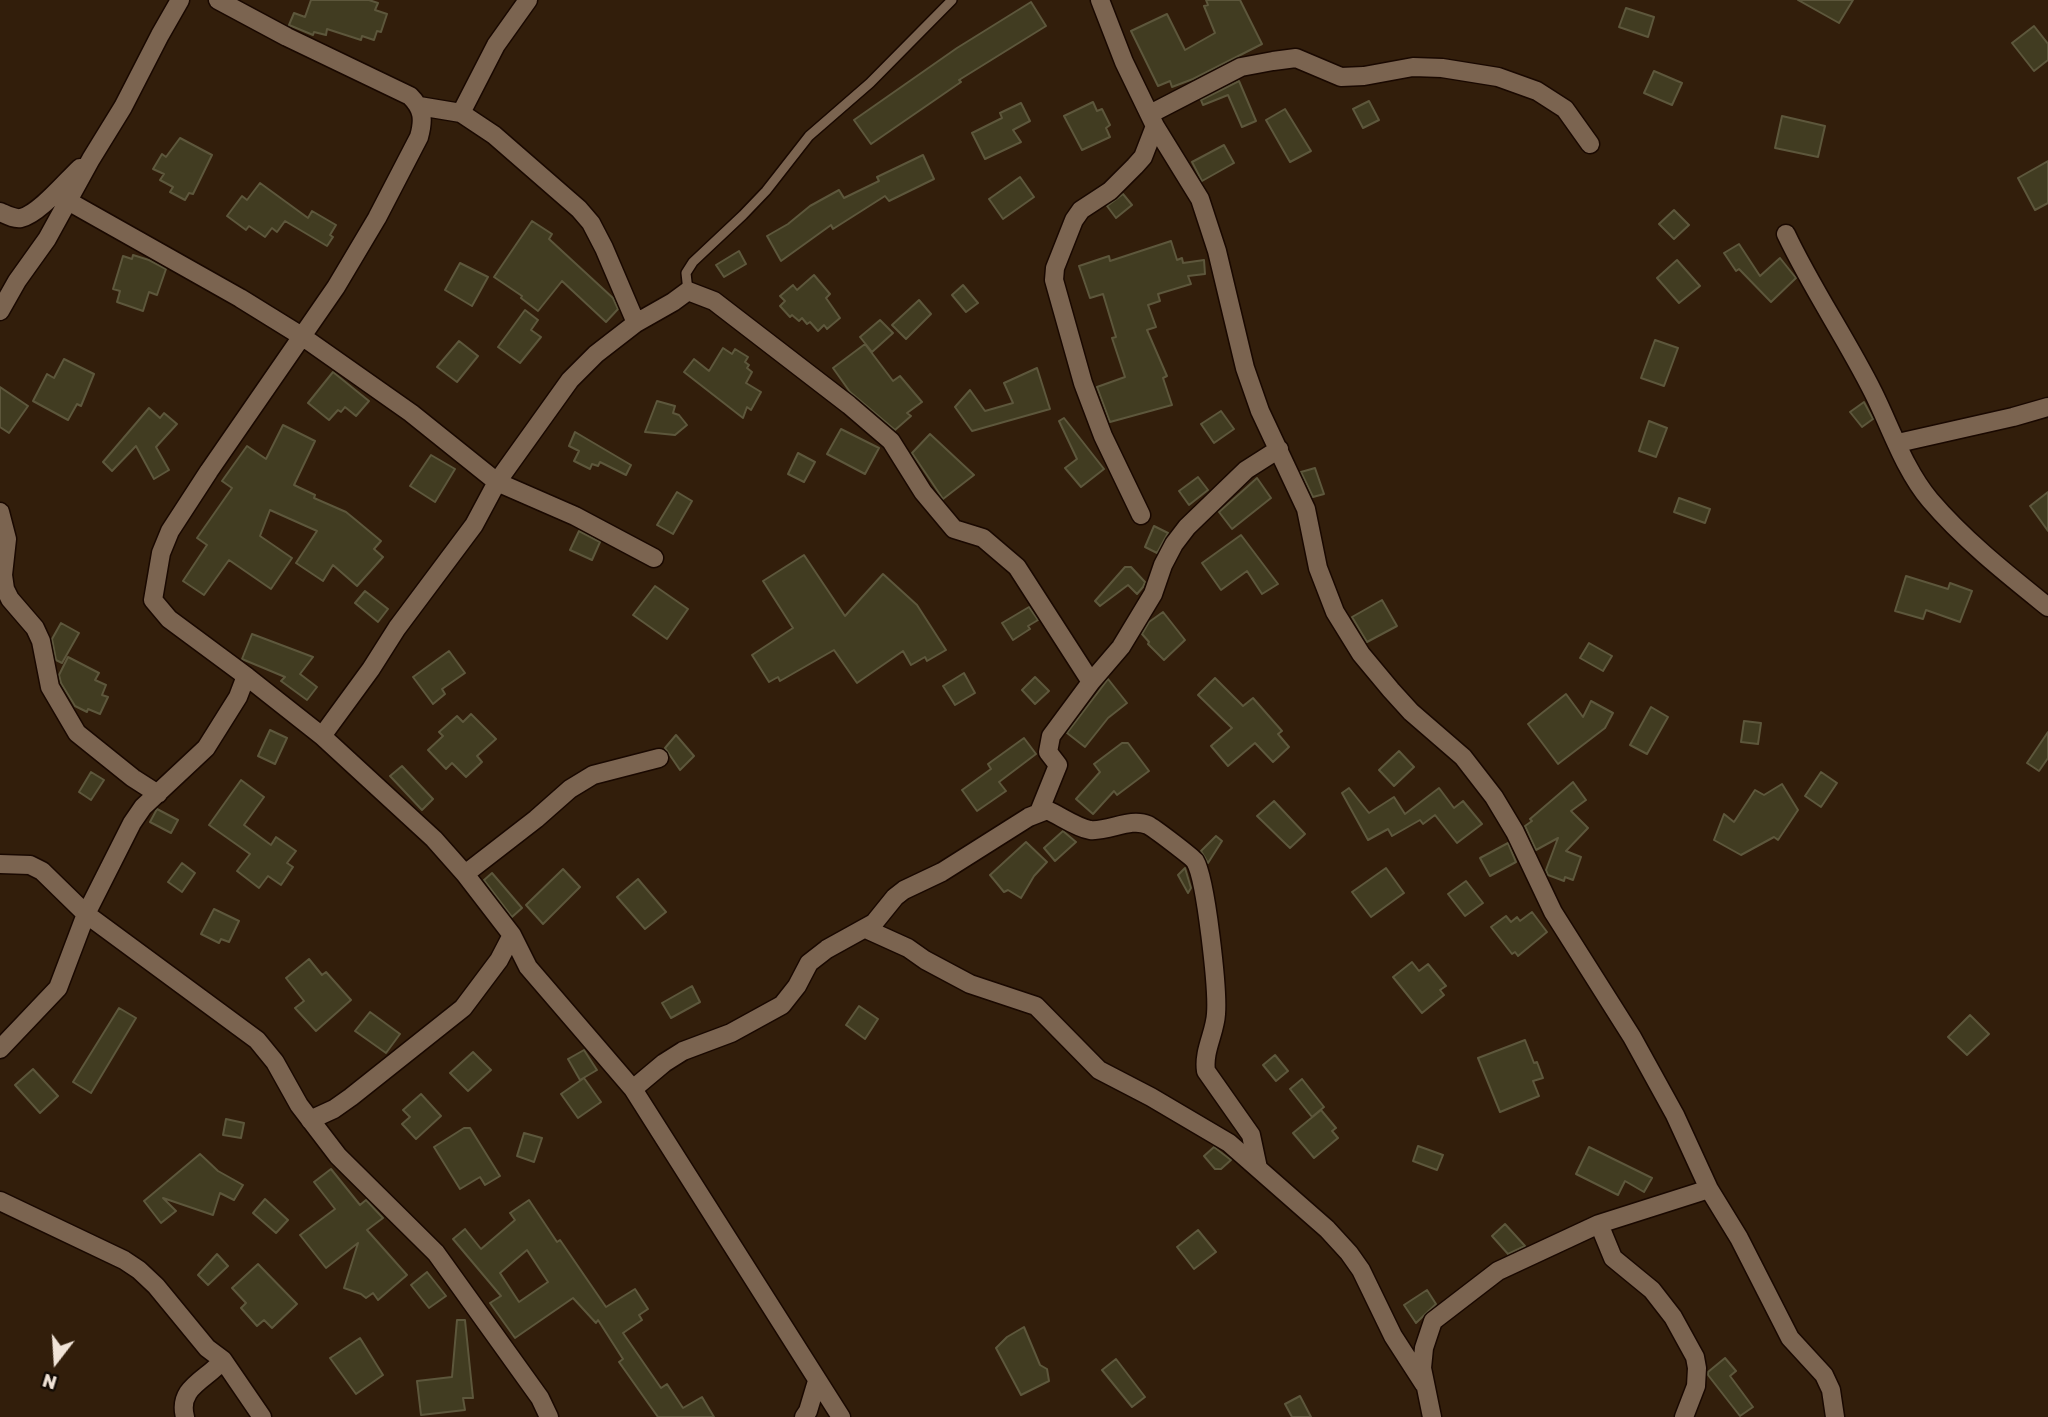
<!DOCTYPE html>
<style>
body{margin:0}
#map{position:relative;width:2048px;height:1417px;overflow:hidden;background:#321e0b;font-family:Rubik,sans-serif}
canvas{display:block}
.north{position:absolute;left:21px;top:1326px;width:70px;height:70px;-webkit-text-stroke:5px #130b04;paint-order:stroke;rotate:197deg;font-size:19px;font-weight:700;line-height:28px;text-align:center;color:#f0e3d7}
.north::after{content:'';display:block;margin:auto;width:24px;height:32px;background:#f0e3d7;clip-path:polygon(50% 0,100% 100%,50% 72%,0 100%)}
</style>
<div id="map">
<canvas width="2048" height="1417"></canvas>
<div class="north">N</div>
</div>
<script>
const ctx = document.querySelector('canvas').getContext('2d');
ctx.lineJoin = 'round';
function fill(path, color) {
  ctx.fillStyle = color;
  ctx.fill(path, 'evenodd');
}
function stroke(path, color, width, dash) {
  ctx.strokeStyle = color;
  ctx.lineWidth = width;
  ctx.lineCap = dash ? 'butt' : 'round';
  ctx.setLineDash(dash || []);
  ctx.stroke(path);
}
const building = new Path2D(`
 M311,0H369L378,3L375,10L387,14L381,32L377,31L374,40L362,36L361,40L327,29L326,35L314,32L313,35L289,25L294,13L305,17Z
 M1206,0H1240L1262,44L1193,79L1172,87L1170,81L1158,86L1131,31L1167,14L1185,50L1215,33L1204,6L1208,5Z
 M1798,0H1853L1839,23Z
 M1031,2L1046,26L959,80L961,82L871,144L854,120L957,48Z
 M1626,8L1654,17L1648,37L1619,27Z
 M2034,26L2048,44V60L2034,71L2012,43Z
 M1654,71L1682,83L1672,105L1644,93Z
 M1239,81L1256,121L1242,127L1228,95L1203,105L1201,100Z
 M1369,101L1379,120L1363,128L1353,109Z
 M1093,102L1097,111L1102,109L1110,125L1106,128L1110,137L1082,150L1064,116Z
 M1021,103L1030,121L1013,130L1021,142L985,159L972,133L1002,118L1000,113Z
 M1285,109L1311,151L1290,162L1266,120Z
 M1782,116L1825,126L1818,157L1775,148Z
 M180,138L212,155L193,194L189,193L185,200L170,192L173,187L160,180L164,174L153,169L162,154L166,157Z
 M1224,145L1234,163L1202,181L1192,162Z
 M923,155L934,179L889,201L885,196L833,229L831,225L781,261L767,236L788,224L810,206L839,190L844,198L879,181L877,177Z
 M2048,161V203L2035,210L2018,178Z
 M1020,177L1034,197L1003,219L989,199Z
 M260,183L308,218L312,211L336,225L330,235L333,237L327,246L285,221L277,232L272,228L265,237L249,226L246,230L227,216L242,196L247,200Z
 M1123,194L1132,205L1116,218L1107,206Z
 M1674,210L1689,225L1674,239L1659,224Z
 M532,221L552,234L549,239L613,298L618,309L606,322L562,281L538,311L521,298L522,296L494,277Z
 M1171,241L1177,260L1182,258L1183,263L1204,260L1205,274L1188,276L1191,284L1158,294L1160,301L1148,305L1156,327L1147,330L1167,376L1163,378L1172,405L1110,422L1097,387L1125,377L1112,338L1116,337L1103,294L1090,298L1079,266L1109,256L1110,261Z
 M1739,244L1760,276L1780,258L1796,278L1771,302L1739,269L1736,271L1724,253Z
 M739,251L746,264L724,277L716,265Z
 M133,255L149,260L166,269L157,295L149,292L143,311L117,302L120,291L113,289L123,256L132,259Z
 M1677,260L1700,286L1679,303L1657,278Z
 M460,263L488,277L472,306L445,290Z
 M814,275L830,294L826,298L840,318L827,329L824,325L818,331L810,322L807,324L802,318L799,321L792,315L790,317L780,306L785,301L780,296L793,285L797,290Z
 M963,285L978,303L966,312L952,295Z
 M919,300L931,314L906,339L892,325Z
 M525,310L538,320L531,330L541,337L520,363L498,347Z
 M880,320L893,333L872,352L860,337Z
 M1655,340L1678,348L1664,386L1641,378Z
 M459,341L478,356L457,382L437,367Z
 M865,344L893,381L900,376L922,402L907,413L911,416L895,430L850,392L833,368Z
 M723,348L732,354L735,349L748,357L745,362L749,365L747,368L752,372L746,383L761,392L751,410L747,407L743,418L684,372L694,359L709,371Z
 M64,359L94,374L81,406L77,404L68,420L33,401L47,374L54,378Z
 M1037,368L1050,409L972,431L955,407L970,390L985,411L1013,403L1004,383Z
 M333,372L369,401L356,416L345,407L341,412L338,410L329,420L308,403Z
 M0,387L28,406L9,433L0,427Z
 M657,401L675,406L673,413L679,415L687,425L675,435L645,432Z
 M1864,402L1873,419L1862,427L1850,412Z
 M149,408L160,418L164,413L177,424L156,447L169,470L154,479L136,446L112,471L103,462Z
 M1221,411L1234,429L1214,443L1201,424Z
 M1064,418L1104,469L1081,487L1065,468L1077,459L1059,421Z
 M1649,421L1667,428L1656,457L1639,451Z
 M283,425L315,441L294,485L315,495L314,498L346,512L357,521L381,541L374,549L383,557L357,586L333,565L323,581L296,563L317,531L270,510L260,536L292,558L271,589L229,560L204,595L183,581L207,545L197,538L232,488L222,481L247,446L266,459Z
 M841,429L879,448L865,474L827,454Z
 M575,432L631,465L626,475L600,462L598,466L592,464L590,469L574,461L579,451L569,446Z
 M930,434L974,475L943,499L912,453Z
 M798,453L815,462L804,482L788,474Z
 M431,455L455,469L435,502L410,486Z
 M1315,468L1324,494L1313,497L1301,472Z
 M1198,477L1208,490L1189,505L1179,491Z
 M1257,478L1271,498L1232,529L1219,512Z
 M677,492L692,501L673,534L657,525Z
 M2048,492V531L2030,506Z
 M1679,498L1710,509L1705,523L1674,512Z
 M1154,526L1168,533L1157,553L1145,547Z
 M579,531L600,542L592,560L570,550Z
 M1241,535L1278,584L1262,594L1247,571L1221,590L1202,563Z
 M804,555L845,616L883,574L917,605L946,650L927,661L925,657L911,665L903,651L857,683L834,650L780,681L778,677L769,682L752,655L793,628L763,581Z
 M1125,567H1131L1145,582L1143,587L1137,594L1128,585L1100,606L1095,601Z
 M1906,576L1948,589L1950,583L1972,591L1960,622L1926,610L1923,619L1895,611Z
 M655,586L688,609L667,639L633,615Z
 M365,591L388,609L378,622L355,603Z
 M1382,600L1397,626L1367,642L1352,617Z
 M1029,607L1038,620L1028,626L1030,629L1013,640L1002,623Z
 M1163,612L1185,640L1164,660L1148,644L1149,642L1142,634L1149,622Z
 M61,623L79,633L62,663L56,660L52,639Z
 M252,634L313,657L300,674L317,687L307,700L281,681L285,677L242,659Z
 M1589,643L1612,656L1603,671L1580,658Z
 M449,651L465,673L442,689L445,694L433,704L413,677Z
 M68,657L99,673L95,680L106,685L102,695L108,697L100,714L88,709L87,712L75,706L61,683L59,675Z
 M964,673L975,693L955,705L943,686Z
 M1035,677L1049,691L1035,704L1022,690Z
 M1215,678L1243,706L1253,698L1282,731L1278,734L1289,747L1273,762L1255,743L1228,766L1211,746L1232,728L1198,695Z
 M1108,679L1127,703L1108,718L1085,747L1067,733Z
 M1566,694L1583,717L1591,701L1613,713L1605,728L1558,764L1528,724Z
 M1651,707L1668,717L1647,754L1630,745Z
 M471,714L496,739L477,756L482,762L466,777L452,763L446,769L428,750L443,736L439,732L457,716L463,722Z
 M1744,721L1761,723L1758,744L1741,742Z
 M270,730L287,738L275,764L258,756Z
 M2048,732V758L2039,771L2027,763Z
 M676,735L694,756L680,770L665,748Z
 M1024,738L1036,754L999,782L1006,791L977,811L962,790L991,769L988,764Z
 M1122,743H1128L1149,771L1117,795L1114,791L1093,814L1076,799L1100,772L1094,764Z
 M1399,751L1414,767L1394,786L1379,770Z
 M402,766L433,799L422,810L390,776Z
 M91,772L104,780L91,800L79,792Z
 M1821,772L1837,783L1821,807L1805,796Z
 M241,780L264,797L244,825L271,845L276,837L296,851L287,863L293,867L281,885L268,876L259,888L237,871L250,854L209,825Z
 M1573,782L1586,800L1571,811L1588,828L1566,851L1581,857L1573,880L1565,877L1564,881L1548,875L1546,870L1558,838L1536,850L1525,826L1532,821L1530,819Z
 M1782,784L1798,810L1778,840L1774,837L1741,855L1714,840L1724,814L1734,822L1755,790L1764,795Z
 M1349,788L1369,813L1394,797L1405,814L1439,788L1454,808L1463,801L1482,824L1457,843L1435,815L1423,824L1420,820L1392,836L1388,829L1368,840L1342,793Z
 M1274,801L1305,834L1290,848L1257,816Z
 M157,809L178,820L171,833L150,822Z
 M1063,831L1076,842L1055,861L1044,848Z
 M1216,836L1222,841L1208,863L1201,851Z
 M1026,842L1047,862L1034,876L1021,898L1008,890L1004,892L990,875Z
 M1508,843L1516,862L1490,876L1480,858Z
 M182,863L195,873L182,892L168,882Z
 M1185,868L1191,888L1188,893L1178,875Z
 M1386,868L1404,893L1371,917L1352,892Z
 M563,869L580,887L543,924L526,905Z
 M492,873L522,908L512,917L484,880Z
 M638,879L666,912L645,929L617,897Z
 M1466,881L1483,903L1465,916L1448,894Z
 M214,909L239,921L229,942L221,939L219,943L201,934Z
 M1532,912L1547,932L1518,956L1515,952L1512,954L1491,927L1506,916L1511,922L1517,917L1520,921Z
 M309,959L322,975L326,972L351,1000L316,1031L295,1008L304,1001L286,978Z
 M1412,962L1419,971L1428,964L1446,986L1440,990L1444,995L1422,1013L1393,977Z
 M692,986L700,1002L671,1018L662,1003Z
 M859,1006L878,1019L865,1039L846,1025Z
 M119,1008L136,1018L91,1093L73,1082Z
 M370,1012L400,1034L386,1053L355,1031Z
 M1970,1015L1989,1034L1967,1055L1948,1037Z
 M1525,1040L1534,1063L1537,1062L1543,1078L1533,1081L1539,1096L1500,1112L1478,1058Z
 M584,1050L597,1070L580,1080L568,1059Z
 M473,1052L491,1070L468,1091L450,1073Z
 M1275,1055L1288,1071L1276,1081L1263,1065Z
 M33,1069L58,1096L40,1113L15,1085Z
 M584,1078L601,1102L578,1118L561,1094Z
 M1302,1079L1324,1107L1312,1117L1290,1089Z
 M421,1094L441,1116L416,1139L402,1124L410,1117L403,1110Z
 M1321,1110L1336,1128L1332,1131L1338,1138L1314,1158L1293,1133Z
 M226,1119L244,1123L241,1138L223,1135Z
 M464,1128H470L500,1176L485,1185L480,1177L460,1189L434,1147Z
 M524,1133L542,1138L534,1162L517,1156Z
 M1418,1146L1443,1155L1437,1170L1413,1161Z
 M1214,1147L1231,1160L1221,1169H1215L1204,1156Z
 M1589,1147L1652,1178L1644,1192L1625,1181L1618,1195L1576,1174Z
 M200,1154L218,1171L243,1185L234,1200L220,1193L213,1215L163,1198L176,1211L161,1223L144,1201Z
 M331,1169L360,1205L366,1200L383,1218L367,1230L407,1275L378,1300L373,1293L366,1298L361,1294L344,1288L358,1243L326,1268L300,1235L335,1209L314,1182Z
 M265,1199L288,1220L276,1233L253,1213Z
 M529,1200L557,1242L560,1240L606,1307L635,1289L648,1309L639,1315L642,1320L623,1333L661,1388L667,1384L683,1408L702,1397L714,1417H658L619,1362L623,1359L598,1320L596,1323L573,1298L515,1338L490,1303L501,1296L453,1239L465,1229L481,1249L515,1220L510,1213ZM527,1250L548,1282L519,1302L500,1273Z
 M1505,1224L1525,1246L1508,1254L1492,1236Z
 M1198,1230L1216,1252L1194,1269L1177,1247Z
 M217,1254L228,1266L208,1285L198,1275Z
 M258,1264L297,1304L272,1328L264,1320L257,1326L241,1308L246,1303L232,1288Z
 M427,1272L446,1296L429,1308L411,1285Z
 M1427,1290L1436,1304L1416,1323L1404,1305Z
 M457,1320H465L473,1398H463L465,1410L421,1415L417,1381L452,1377Z
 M1024,1327L1040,1365L1047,1369L1049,1381L1021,1395L996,1348L1007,1337Z
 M360,1338L383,1375L356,1394L330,1358Z
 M1725,1358L1736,1371L1730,1376L1753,1407L1740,1416L1708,1375V1372Z
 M1116,1359L1145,1397L1132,1407L1102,1370Z
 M1300,1396L1311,1417H1292L1285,1404Z`);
fill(building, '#413c21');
stroke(building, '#5d573c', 2);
const service = new Path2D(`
 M688,291L686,273L693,262L743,215L766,191L809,136L870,83L952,0`);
const minor = new Path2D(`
 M218,0L287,37L410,96C423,109 424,119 419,137L377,218L336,287L209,471L170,531L161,553L153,600L169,619L246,676L322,736L434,839L465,874L512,935L528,967L633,1089L841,1417
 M1100,0L1124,62L1155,126L1200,199L1217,251L1245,368L1260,411L1306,509L1318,568L1335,612L1361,654L1391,690L1411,712L1463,757L1494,797L1515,832L1553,912L1632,1037L1675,1115L1709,1189L1739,1238L1790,1338L1824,1375L1831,1390L1835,1417
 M419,106L461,113L494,135L579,209L591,223L604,248L636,323
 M461,113L496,45L528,0
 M1150,114L1241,67L1273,61L1296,58L1341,77L1364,76L1413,67L1442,68L1498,77L1537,91L1565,109L1590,144
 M68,201L240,298L303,337L411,413L497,482L575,516L654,558
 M0,212C7,215 14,219 21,218C39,214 66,181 80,168
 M1786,234C1812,289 1846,338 1873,392C1891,428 1904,469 1930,500C1964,540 2007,574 2048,607
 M0,311L17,281L47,239L91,159L123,107L160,35L180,0
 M1898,443L2013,417L2048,407
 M0,512L7,539L3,575L5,589L10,599L35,628L41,641L50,687L77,733L133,778L158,794
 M1141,515L1103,436L1083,383L1054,280L1055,268L1074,220L1081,210L1110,191L1135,166L1143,157L1155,126
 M322,736L371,669L397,628L474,525L497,482L570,380L596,354L636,323L673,302L688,291L714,301L849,405L891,441L923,492L954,529L983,538L1017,567L1091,682
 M1039,812L1058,765L1048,752L1051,736L1091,682L1121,647L1153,594L1163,565L1174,544L1187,527L1246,470L1279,449
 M0,864L30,865L42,871L86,914L257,1040L275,1062L299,1105L338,1156L436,1253L540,1398L549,1417
 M465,874L536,819L570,789L593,775L659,758
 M866,929L908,948L925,960L970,984L1036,1006L1099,1070L1151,1097L1229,1143L1327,1229L1349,1253L1361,1270L1393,1336L1424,1384
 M0,1049L58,988L86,914L132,823L143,807L206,748L238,697L246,676
 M633,1089L664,1063L683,1051L731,1033L782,1005L797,986L809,963L827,949L874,923L895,897L904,890L942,872L1029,817L1047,810C1061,816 1075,827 1090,830C1109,832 1130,817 1148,825C1154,828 1192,857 1195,861C1206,879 1218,990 1216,1014C1215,1033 1203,1051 1206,1071L1251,1135L1258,1168
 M310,1120L334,1109L351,1097L463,1008L499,960L512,935
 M0,1201L124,1260L139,1270L156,1286L207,1348L223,1360L262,1417
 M1599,1224L1613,1258L1652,1290L1673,1317L1695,1357L1697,1368L1696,1386L1684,1417
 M185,1417C177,1387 207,1380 223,1360
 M804,1417L808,1411L817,1381
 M1432,1417L1422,1368L1424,1348L1433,1321L1498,1271L1599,1224L1709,1189`);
stroke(service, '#190800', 12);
stroke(minor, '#190800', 21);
stroke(service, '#7b6450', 9);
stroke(minor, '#7b6450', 18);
</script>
